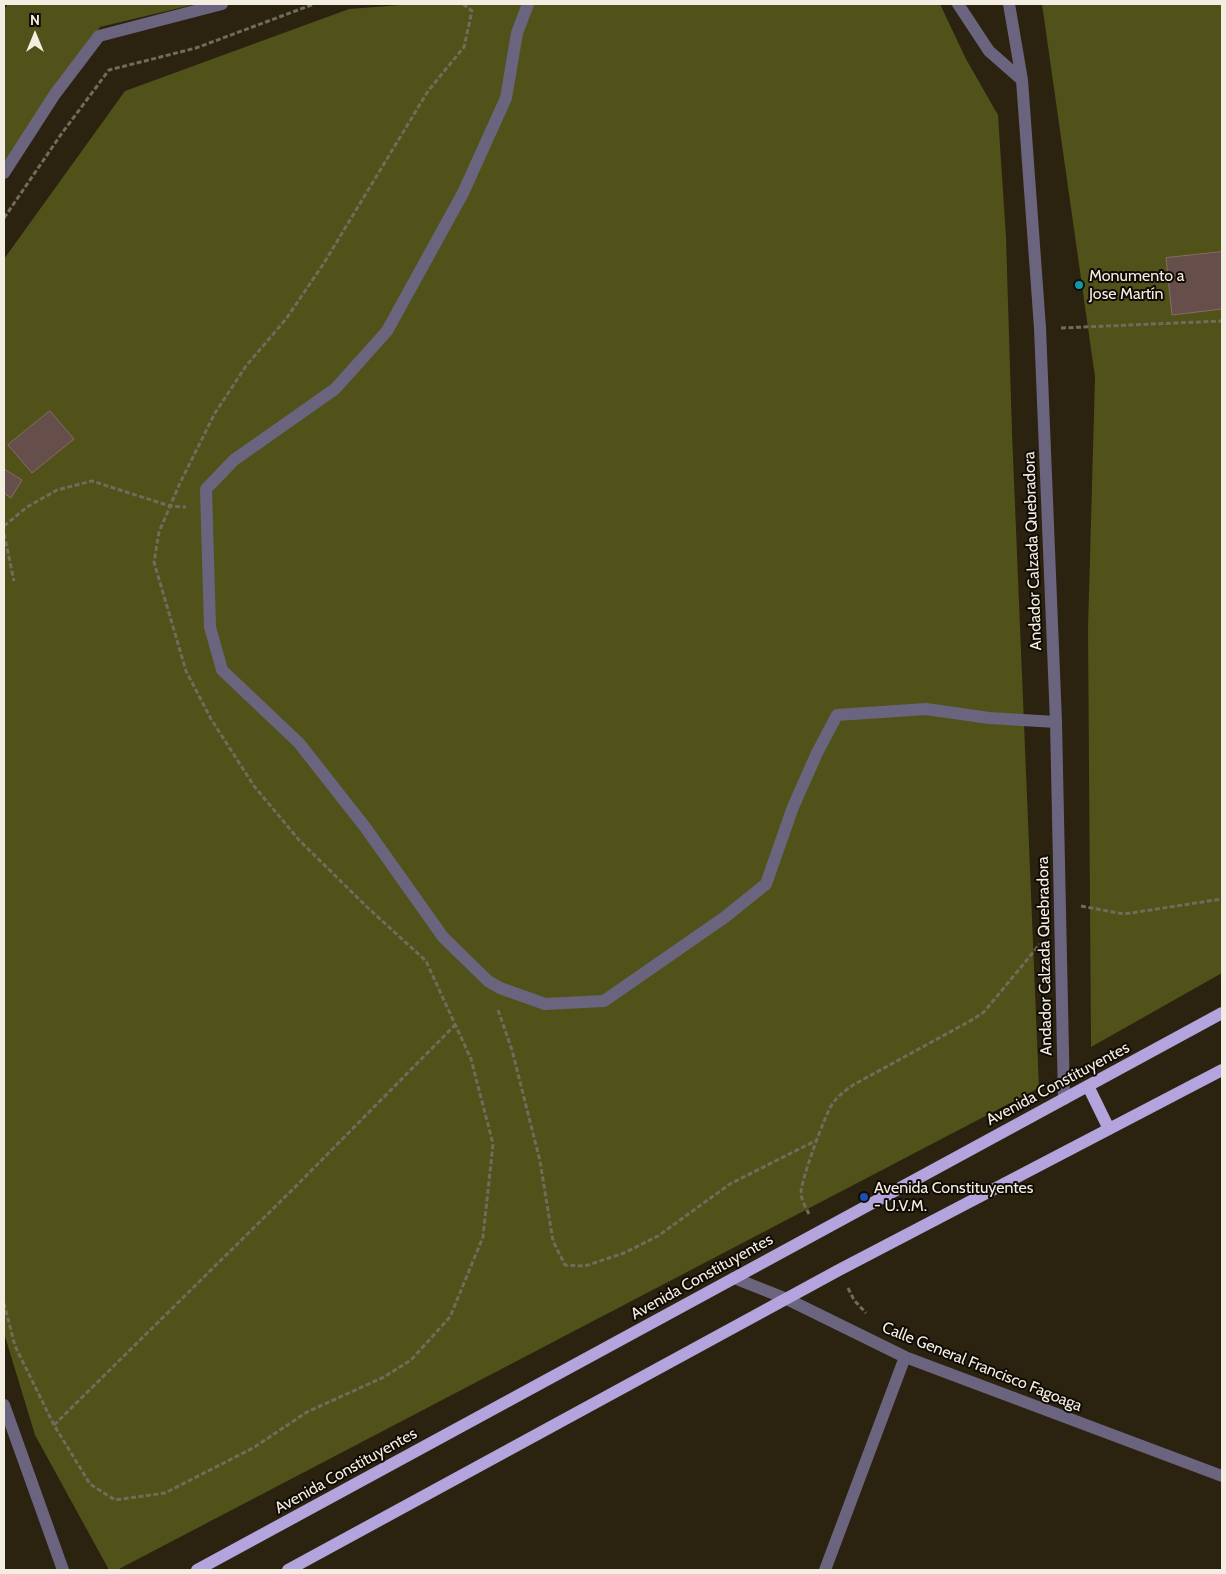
<!DOCTYPE html>
<meta charset="utf-8">
<style>
body{margin:0}
#map{position:relative;width:1226px;height:1574px;overflow:hidden;background:#2b2210;font-family:Cabin,sans-serif}
canvas{display:block}
.frame{position:absolute;inset:0;border:5px solid #f4ede2;pointer-events:none}
.north{position:absolute;left:10px;top:10px;width:50px;height:50px;-webkit-text-stroke:4px #100c05;paint-order:stroke;rotate:0deg;font-size:14px;font-weight:700;line-height:20px;text-align:center;color:#f4ede2}
.north::after{content:'';display:block;margin:auto;width:18px;height:22px;background:#f4ede2;clip-path:polygon(50% 0,100% 100%,50% 72%,0 100%)}
</style>
<div id="map">
<canvas width="1226" height="1574"></canvas>
<div class="frame"></div>
<div class="north">N</div>
</div>
<script>
const ctx = document.querySelector('canvas').getContext('2d');
ctx.lineJoin = 'round';
function fill(path, color) {
  ctx.fillStyle = color;
  ctx.fill(path, 'evenodd');
}
function stroke(path, color, width, dash) {
  ctx.strokeStyle = color;
  ctx.lineWidth = width;
  ctx.lineCap = dash ? 'butt' : 'round';
  ctx.setLineDash(dash || []);
  ctx.stroke(path);
}
function label(font, color, halo, rows, align = 'center') {
  ctx.font = font + ' Cabin,sans-serif';
  ctx.lineWidth = 4;
  ctx.setLineDash([]);
  ctx.textBaseline = 'middle';
  ctx.strokeStyle = halo;
  ctx.fillStyle = color;
  for (const [text, x, y, turn = 0] of rows) {
    ctx.save();
    ctx.translate(x, y);
    ctx.rotate((+turn || 0) * Math.PI / 180);
    ctx.textAlign = isNaN(turn) ? turn : align;
    if (halo) ctx.strokeText(text, 0, 0);
    ctx.fillText(text, 0, 0);
    ctx.restore();
  }
}
fill(new Path2D(`
 M8,4H196L100,27L4,167V10Z
 M414,4H940L966,59L998,115L1006,237L1012,432L1039,1088L117,1570H109L35,1435L4,1333V259L125,91L349,9Z
 M1042,4H1222V973L1091,1047L1088,629L1095,377Z`), '#505219');
const building = new Path2D(`
 M1222,252V309L1172,315L1166,258Z
 M50,411L74,439L32,473L8,445Z
 M4,469L22,480L11,498L4,493Z`);
fill(building, '#664e4a');
stroke(building, '#866c68', 1);
stroke(new Path2D(`
 M4,218L62,133L109,70L196,48L314,4
 M1061,328L1222,321
 M4,526L27,507L57,490L92,481L170,506L186,507
 M4,534L14,581
 M1081,906L1124,914L1222,899
 M498,1010L512,1050L540,1161L553,1241L565,1265L585,1266L624,1253L658,1236L730,1184L817,1140
 M809,1214C806,1208 801,1199 801,1193C801,1180 824,1118 831,1106C837,1096 845,1091 853,1085L970,1021L984,1012L1040,944
 M848,1288L854,1300L866,1313
 M4,1303L15,1346L54,1425L90,1484L115,1500L165,1493L253,1448L307,1412L384,1377L411,1360L450,1317L483,1237L493,1144L471,1059L426,961L367,907L299,840L254,786L211,719L186,671L154,562L159,532L180,483L215,413L246,366L286,319L324,263L428,91L464,47L472,11L463,4
 M54,1425L293,1189L455,1025`), '#726a5b', 3, [5, 2.5]);
stroke(new Path2D(`
 M528,4L517,33L506,98L463,193L387,331L335,389L234,460L206,489L210,627L222,670L299,743L365,827L443,937L488,981L500,988L545,1004L604,1001L725,917L766,884L793,807L817,753L837,715L926,709L989,718L1056,722
 M958,4L989,51L1022,80
 M1009,4L1022,80L1040,328L1056,722L1064,1099
 M4,173L55,94L99,36L222,4
 M734,1278L787,1299L905,1357L1222,1476
 M4,1405L63,1570
 M825,1570L905,1357`), '#6b647f', 12);
stroke(new Path2D(`
 M1088,1086L1109,1129
 M197,1570L1222,1013
 M288,1570L839,1270L1222,1070`), '#b3a4dd', 12);
for (const [x, y, r, color] of [
 [1079,285,5,"#0f9aa8"],
 [864,1197,5,"#1a4fb4"]
]) {
  const dot = new Path2D();
  dot.arc(x, y, r, 0, 2 * Math.PI);
  ctx.fillStyle = color;
  ctx.fill(dot);
  stroke(dot, '#100c05', 2);
}
label('16px', '#f4ede2', '#100c05', [
 ["Monumento a",1089,276],
 ["Jose Martín",1089,294],
 ["Avenida Constituyentes",874,1188],
 ["- U.V.M.",874,1206]
], 'left');
label('16px', '#f4ede2', '#100c05', [
 ["Andador Calzada Quebradora",1033,551,-92],
 ["Andador Calzada Quebradora",1045,956,-91],
 ["Avenida Constituyentes",1058,1084,-28],
 ["Avenida Constituyentes",702,1277,-29],
 ["Calle General Francisco Fagoaga",982,1367,22],
 ["Avenida Constituyentes",346,1471,-29]
]);
</script>
